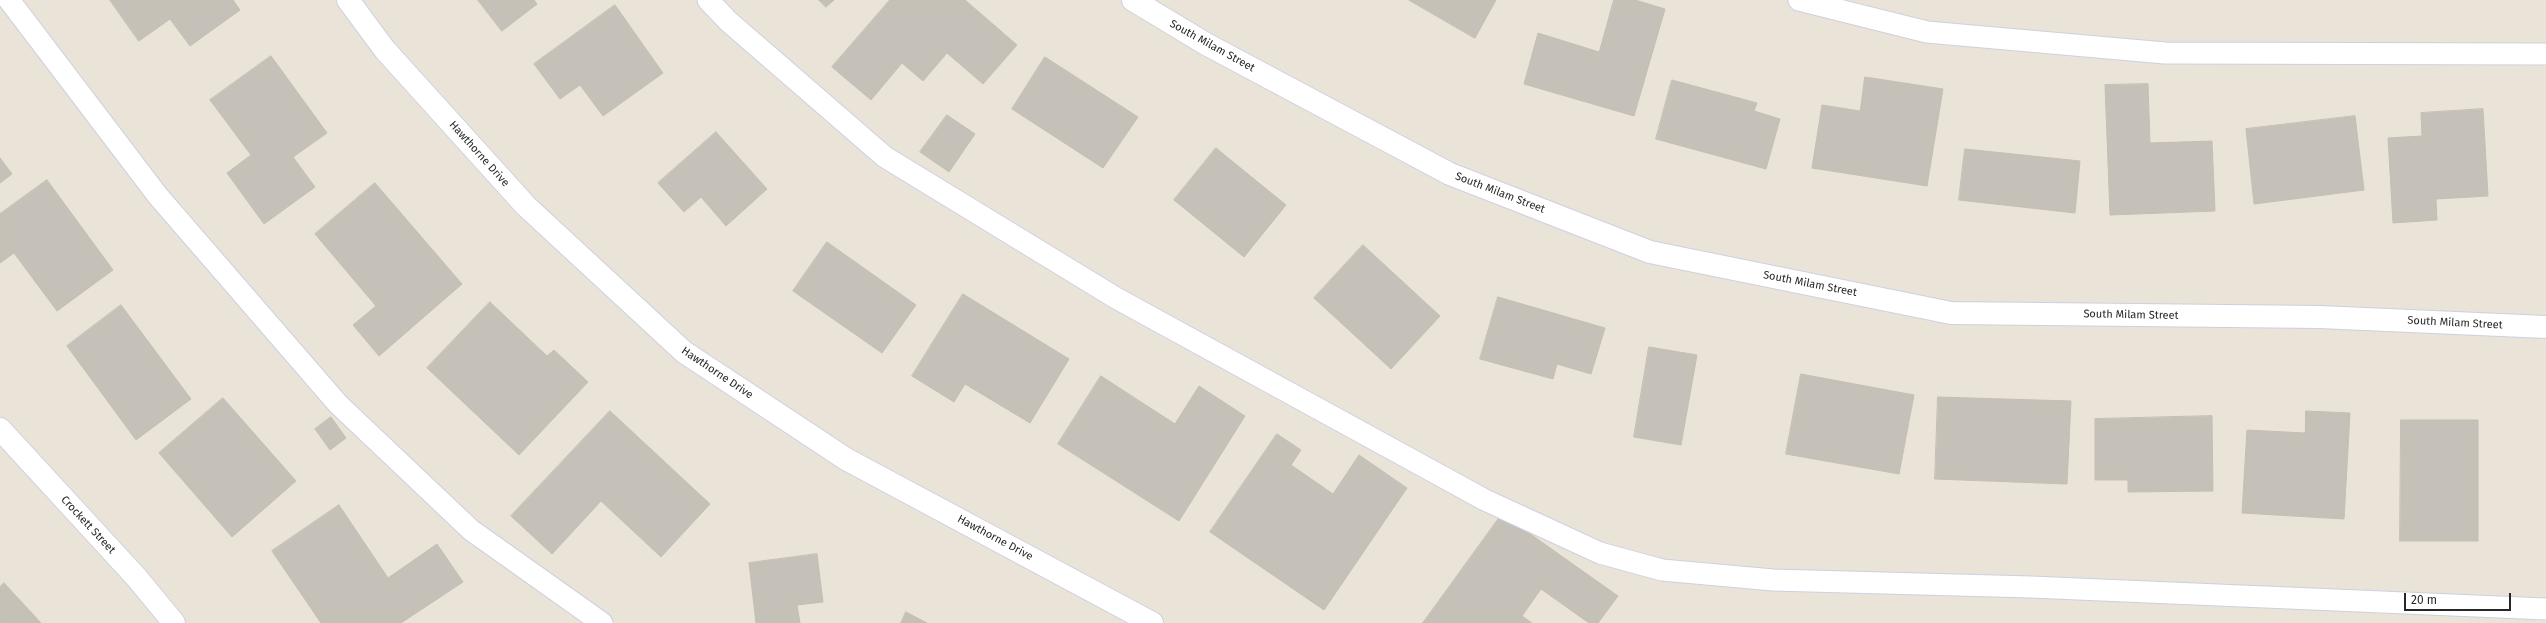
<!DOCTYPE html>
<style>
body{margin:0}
#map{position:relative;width:2546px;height:623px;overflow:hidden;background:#eae3d8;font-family:"Fira Sans",sans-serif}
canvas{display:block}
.scale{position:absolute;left:2404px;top:593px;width:107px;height:18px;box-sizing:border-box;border:2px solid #272727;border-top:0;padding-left:5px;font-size:12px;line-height:14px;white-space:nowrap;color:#272727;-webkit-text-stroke:3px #fff;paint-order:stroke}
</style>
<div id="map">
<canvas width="2546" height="623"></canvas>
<div class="scale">20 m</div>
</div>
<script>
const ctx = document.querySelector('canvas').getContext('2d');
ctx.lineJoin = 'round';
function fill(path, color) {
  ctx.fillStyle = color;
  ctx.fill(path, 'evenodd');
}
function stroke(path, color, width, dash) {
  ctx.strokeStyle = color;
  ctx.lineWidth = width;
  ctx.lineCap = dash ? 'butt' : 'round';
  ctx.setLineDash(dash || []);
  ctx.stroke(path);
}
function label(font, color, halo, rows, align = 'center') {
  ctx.font = font + ' "Fira Sans",sans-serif';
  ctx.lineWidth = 3.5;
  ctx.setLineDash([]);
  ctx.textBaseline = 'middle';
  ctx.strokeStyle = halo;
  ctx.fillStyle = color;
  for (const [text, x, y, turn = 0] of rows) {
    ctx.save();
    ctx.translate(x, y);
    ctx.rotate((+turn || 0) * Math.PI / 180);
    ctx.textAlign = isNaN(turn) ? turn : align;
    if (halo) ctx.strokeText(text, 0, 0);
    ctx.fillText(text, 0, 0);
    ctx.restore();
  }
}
const building = new Path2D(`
 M110,0H233L240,10L190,46L170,19L139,41Z
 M478,0H534L537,4L502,31Z
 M819,0H834L826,7Z
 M890,0H965L1017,45L983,84L947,53L923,81L902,63L871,100L832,67Z
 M1409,0H1496L1475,38Z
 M1614,0H1635L1665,9L1634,116L1524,84L1538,33L1599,52Z
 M615,5L663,73L603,116L580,85L560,99L534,64Z
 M271,56L327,133L293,157L315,187L264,224L227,173L251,155L210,100Z
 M1045,57L1138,117L1103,168L1012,109Z
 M1865,77L1943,89L1927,186L1812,168L1822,105L1860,111Z
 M1672,80L1757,103L1754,111L1780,119L1766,169L1656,139Z
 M2148,84L2150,143L2212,141L2215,211L2110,215L2105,85Z
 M2483,109L2488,196L2436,199L2437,220L2393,223L2388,138L2422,136L2421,113Z
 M947,115L975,134L949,172L920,152Z
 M2355,116L2364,190L2254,204L2246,129Z
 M716,132L767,189L726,226L701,197L684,212L658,183Z
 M1216,148L1286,205L1244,257L1174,200Z
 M1965,149L2080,161L2075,213L1959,200Z
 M0,158L12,174L0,183Z
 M47,180L113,270L57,311L14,253L0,263V214Z
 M375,183L462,284L379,356L353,325L376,306L315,234Z
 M827,242L916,305L882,353L793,291Z
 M1363,245L1440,316L1391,369L1314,298Z
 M963,294L1069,359L1030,423L965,384L954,402L912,376Z
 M1498,297L1605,328L1591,374L1557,364L1553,379L1480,359Z
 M490,302L547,356L554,350L588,382L519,455L427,368Z
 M121,305L191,399L136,440L67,346Z
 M1649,347L1697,355L1681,445L1634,437Z
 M1801,374L1914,395L1899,474L1786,454Z
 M1101,376L1175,424L1199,386L1245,416L1179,521L1058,444Z
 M1938,397L2071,401L2067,484L1935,479Z
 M223,398L296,481L232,537L159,453Z
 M610,411L710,504L661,557L601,501L552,554L511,516Z
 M2306,411L2350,413L2344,519L2242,513L2247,430L2305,433Z
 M2212,416L2213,491L2128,492V480H2095V419Z
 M331,417L346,438L330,450L315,429Z
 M2401,420H2478V541H2400Z
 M1277,434L1301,450L1291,465L1333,494L1359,455L1407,488L1324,610L1210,532Z
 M339,505L388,578L437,544L463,582L401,623H321L272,551Z
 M1502,514L1618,596L1598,623H1589L1541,589L1522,616L1532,623H1423Z
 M817,554L823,602L797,605L800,623H756L749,563Z
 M4,583L41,623H0V587Z
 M906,612L927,623H901Z`);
fill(building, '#c5c0b8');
stroke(building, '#c5bfb2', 1);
const lane = new Path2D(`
 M9,0L158,196L338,404L471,530L602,623
 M708,0L728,21L885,157L1116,298L1485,500L1600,553L1662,570L1773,580L2031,587L2546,609
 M1799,0L1927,32L2165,53L2546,54`);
const street = new Path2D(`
 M1133,0L1206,44L1450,174L1650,252L1951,313L2320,317L2546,327
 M0,429L137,578L174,623`);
const secondary = new Path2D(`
 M348,0L385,50L526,206L684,352L846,459L1152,623`);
stroke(lane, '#ced0e0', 23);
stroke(street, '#ced0e0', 24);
stroke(secondary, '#ced0e0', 24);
stroke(lane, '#fff', 21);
stroke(street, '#fff', 22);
stroke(secondary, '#fff', 22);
label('11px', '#272727', '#fff', [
 ["South Milam Street",1212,46,29],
 ["Hawthorne Drive",479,154,48],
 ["South Milam Street",1500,193,21],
 ["South Milam Street",1810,284,11],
 ["South Milam Street",2131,315,1],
 ["South Milam Street",2455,323,3],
 ["Hawthorne Drive",717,373,34],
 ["Crockett Street",88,525,47],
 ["Hawthorne Drive",995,538,28]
]);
</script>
